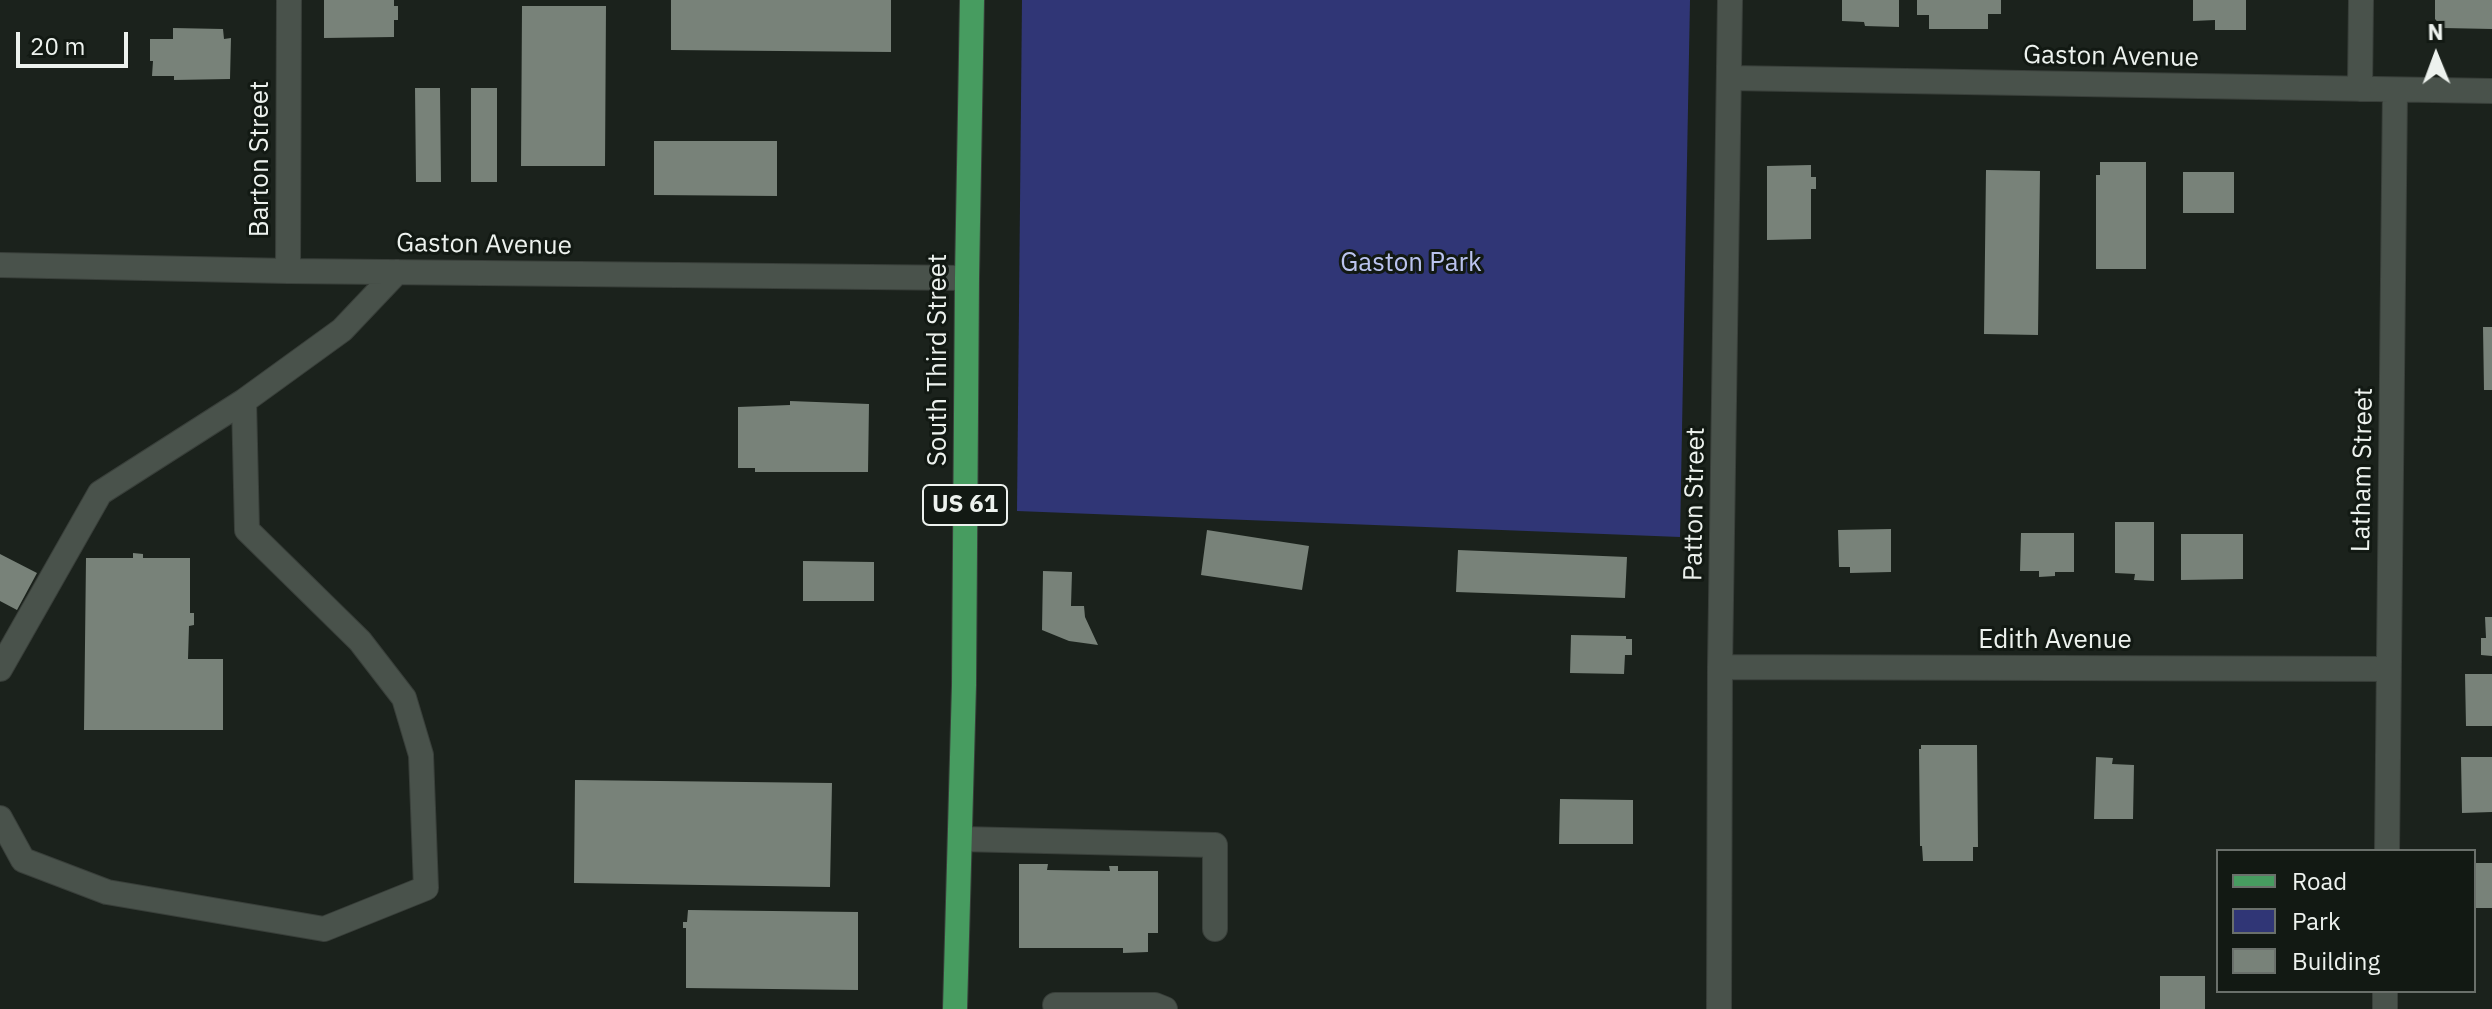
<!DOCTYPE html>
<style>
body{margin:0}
#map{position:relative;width:2492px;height:1009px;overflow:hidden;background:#1b221c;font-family:"IBM Plex Sans",sans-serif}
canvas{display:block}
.legend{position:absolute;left:2216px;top:849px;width:260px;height:144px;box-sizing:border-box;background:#121913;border:2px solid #6a706b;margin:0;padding:10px 14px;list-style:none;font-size:24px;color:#edf2ee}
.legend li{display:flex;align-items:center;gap:16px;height:40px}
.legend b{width:40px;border:2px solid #6a706b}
.north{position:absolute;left:2396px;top:16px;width:80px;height:80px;-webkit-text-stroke:6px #121913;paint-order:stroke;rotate:359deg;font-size:22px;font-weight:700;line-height:32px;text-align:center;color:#edf2ee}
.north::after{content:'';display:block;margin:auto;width:28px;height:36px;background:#edf2ee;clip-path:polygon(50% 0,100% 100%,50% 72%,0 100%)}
.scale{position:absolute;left:16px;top:32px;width:112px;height:36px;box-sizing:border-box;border:4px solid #edf2ee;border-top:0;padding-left:10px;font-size:24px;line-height:28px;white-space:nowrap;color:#edf2ee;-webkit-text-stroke:6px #121913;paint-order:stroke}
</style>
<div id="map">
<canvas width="2492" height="1009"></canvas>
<ul class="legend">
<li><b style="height:10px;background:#479c60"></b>Road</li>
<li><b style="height:22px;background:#303676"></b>Park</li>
<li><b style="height:22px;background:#788279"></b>Building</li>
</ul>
<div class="north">N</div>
<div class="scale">20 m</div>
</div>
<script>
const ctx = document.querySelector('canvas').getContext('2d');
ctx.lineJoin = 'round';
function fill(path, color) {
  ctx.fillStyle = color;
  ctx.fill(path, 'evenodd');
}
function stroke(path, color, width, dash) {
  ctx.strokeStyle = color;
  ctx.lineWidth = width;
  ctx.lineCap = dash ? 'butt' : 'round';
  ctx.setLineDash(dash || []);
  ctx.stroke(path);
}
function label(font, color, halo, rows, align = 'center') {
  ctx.font = font + ' "IBM Plex Sans",sans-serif';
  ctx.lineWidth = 6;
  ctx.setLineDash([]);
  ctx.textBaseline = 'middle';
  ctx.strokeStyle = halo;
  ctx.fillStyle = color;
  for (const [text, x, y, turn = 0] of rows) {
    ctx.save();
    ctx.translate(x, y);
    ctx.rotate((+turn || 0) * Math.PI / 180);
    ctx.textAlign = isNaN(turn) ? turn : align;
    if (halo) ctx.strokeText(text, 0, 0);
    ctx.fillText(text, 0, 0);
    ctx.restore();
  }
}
fill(new Path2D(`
 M1022,0H1690L1680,537L1017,511Z`), '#303676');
fill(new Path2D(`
 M324,0H394V6H398V20H394V37L324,38Z
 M671,0H891V52L671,50Z
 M1842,0H1899V27L1865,26L1864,22L1842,21Z
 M1917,0H2001V14H1988V29H1929V15H1917Z
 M2193,0H2246V30H2215V20L2193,21Z
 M2435,0H2492V29L2443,28L2435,19Z
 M522,6H606L605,166H521Z
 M173,28L223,29L224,39L231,38L230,79L174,80V76H152L153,61H150V39H173Z
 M415,88H440L441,182H416Z
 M471,88H497V182H471Z
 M654,141H777V196L654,195Z
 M2100,162H2146V269H2096V175H2100Z
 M1811,165V177H1816V189H1811V239L1767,240V166Z
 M1986,170L2040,171L2038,335L1984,334Z
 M2183,172H2234V213H2183Z
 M2483,327H2492V390H2484Z
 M790,401L869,404L868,472H755V468H738V407L790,405Z
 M2115,522H2154V581L2134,580L2135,574L2115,573Z
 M1891,529V572L1850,573V567H1839L1838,530Z
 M1207,530L1309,546L1302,590L1201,575Z
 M2021,533H2074V572H2055V576L2039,577V571H2020Z
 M2181,534H2243V579L2181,580Z
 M1458,550L1627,557L1625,598L1456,592Z
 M133,553L143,554V558H190V613H194V625L189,626L188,659H223V730H84L86,558H133Z
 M0,554L37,573L17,610L0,601Z
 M803,561L874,562V601H803Z
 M1043,571L1072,572L1071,606H1084L1085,617L1098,645L1069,641L1042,630Z
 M2485,617H2492V656L2481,655V638H2486Z
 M1571,635L1626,636V639H1632V655H1625L1624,674L1570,673Z
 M2465,674H2492V726H2466Z
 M1921,745H1977L1978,847H1973V861H1923L1922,846H1920L1919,749H1921Z
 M2096,757L2113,758L2112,764L2134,765L2133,819H2094Z
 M2461,757H2492V812L2462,813Z
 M575,780L832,783L830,887L574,883Z
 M1560,799L1633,800V844H1559Z
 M2474,863H2492V908H2474Z
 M1019,864H1048L1047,870L1110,871L1109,866H1118V871H1158V933H1148V952L1123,953V948H1019Z
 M688,910L858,912V990L686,988V928H683V922H687Z
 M2160,976H2205V1009H2160Z`), '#788279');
const minor = new Path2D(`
 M1730,78L2492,91
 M2360,89L2361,0
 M0,265L288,271L967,278
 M288,271L289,0
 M1720,667L2389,669
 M0,669L100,493L244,401L342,330L397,272
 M0,818L23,860L107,892L324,929L426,888L421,755L404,698L360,641L247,530L244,401
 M960,839L1215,845V929
 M2387,851L2395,90
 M1055,1005H1155L1165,1009
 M1719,1009L1720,667L1730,0
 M2385,1009V991`);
const major = new Path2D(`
 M955,1009L964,685L967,278L972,0`);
stroke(minor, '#393f3a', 26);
stroke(major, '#393f3a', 26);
stroke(minor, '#49524b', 24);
stroke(major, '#479c60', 24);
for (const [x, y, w] of [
 [965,505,84]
]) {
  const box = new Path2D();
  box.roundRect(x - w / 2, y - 20, w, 40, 6);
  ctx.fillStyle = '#121913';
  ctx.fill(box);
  stroke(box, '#edf2ee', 2);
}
label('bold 24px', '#edf2ee', null, [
 ["US 61",965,505]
]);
label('26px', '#edf2ee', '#121913', [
 ["Gaston Avenue",2111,57,1],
 ["Barton Street",260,159,-90],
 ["Gaston Avenue",484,245,1],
 ["South Third Street",938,360,-90],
 ["Latham Street",2363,470,-89],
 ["Patton Street",1695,504,-89],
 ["Edith Avenue",2055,640]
]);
label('26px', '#bbc4ef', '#121913', [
 ["Gaston Park",1411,263]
]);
</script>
